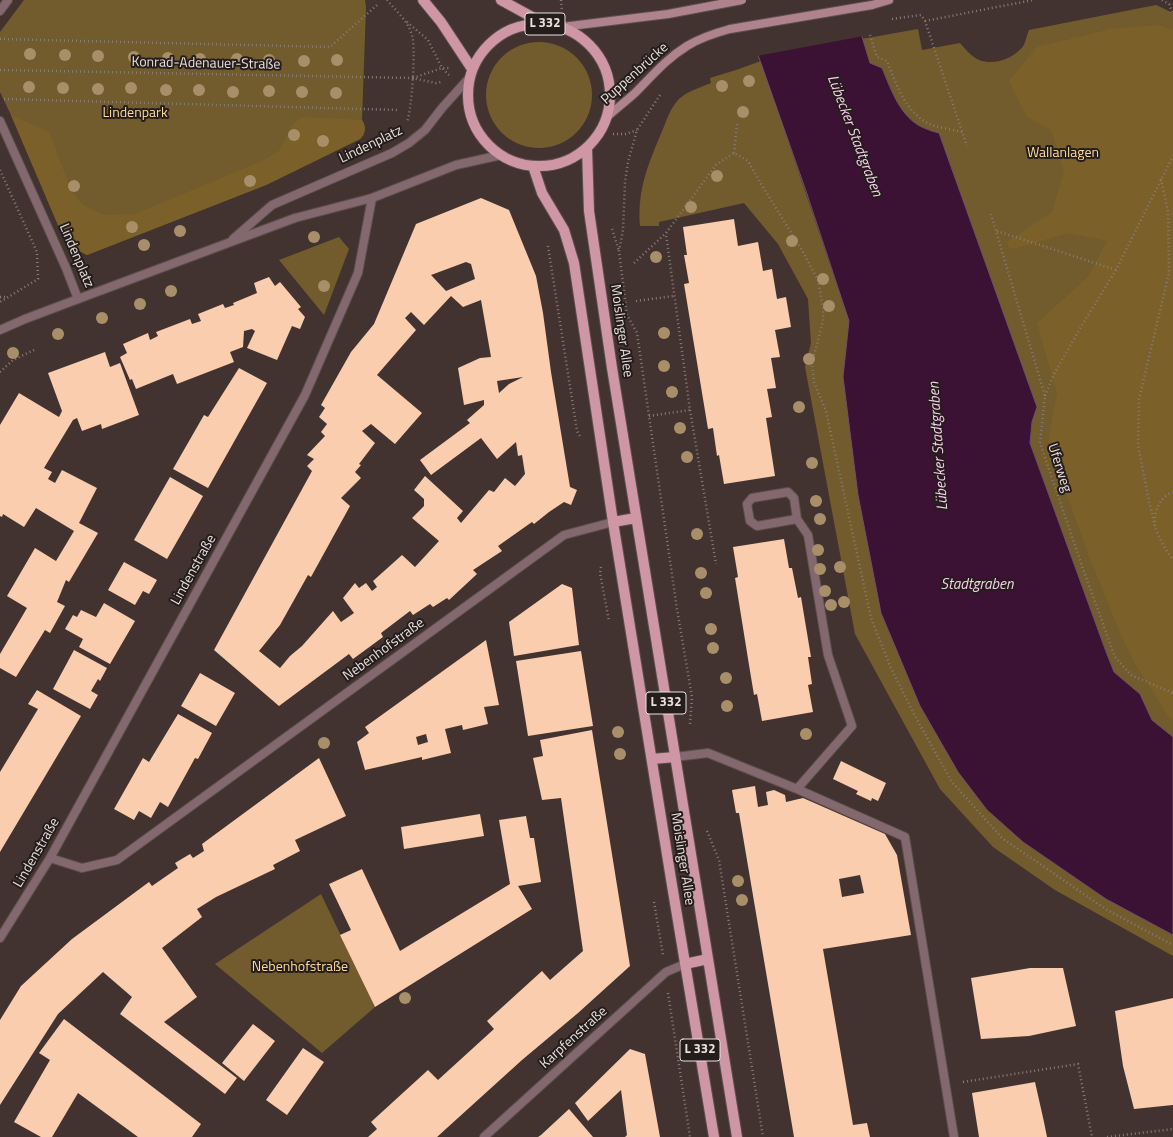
<!DOCTYPE html>
<meta charset="utf-8">
<style>
body{margin:0}
canvas{display:block;background:#433330}
</style>
<canvas width="1173" height="1137"></canvas>
<script>
const ctx = document.querySelector('canvas').getContext('2d');
ctx.lineJoin = 'round';
function fill(path, color) {
  ctx.fillStyle = color;
  ctx.fill(path, 'evenodd');
}
function stroke(path, color, width, dash) {
  ctx.strokeStyle = color;
  ctx.lineWidth = width;
  ctx.lineCap = dash ? 'butt' : 'round';
  ctx.setLineDash(dash || []);
  ctx.stroke(path);
}
function label(font, color, halo, rows, align = 'center') {
  ctx.font = font + ' "Titillium Web",sans-serif';
  ctx.lineWidth = 4;
  ctx.setLineDash([]);
  ctx.textBaseline = 'middle';
  ctx.strokeStyle = halo;
  ctx.fillStyle = color;
  for (const [text, x, y, turn = 0] of rows) {
    ctx.save();
    ctx.translate(x, y);
    ctx.rotate((+turn || 0) * Math.PI / 180);
    ctx.textAlign = isNaN(turn) ? turn : align;
    if (halo) ctx.strokeText(text, 0, 0);
    ctx.fillText(text, 0, 0);
    ctx.restore();
  }
}
fill(new Path2D(`
 M24,0H365L366,7L362,120C366,126 366,134 360,139L266,185L87,255L74,248L58,225L11,115L0,92V32Z
 M1156,5L1173,13V737L1152,720L1140,694L1114,672L1105,649L1030,443L1032,422L1037,407L939,133C934,132 929,130 924,128C900,118 891,89 882,68L870,63L862,39L918,29L922,50L960,43C966,50 971,56 979,60C995,66 1015,58 1024,45C1026,40 1027,34 1029,30Z
 M486 95a53 53 0 1 1 106 0a53 53 0 1 1-106 0Z
 M761,61L849,321L843,377L1023,842L1106,899L1173,935V956L1055,890L993,847L940,789L855,634L805,367L811,343L808,299L778,244L744,203L659,222V226H640C637,189 649,162 663,129C667,119 671,107 679,99C688,91 699,88 711,83L710,78L736,70Z
 M339,237L349,249L324,315L279,260Z
 M321,894L375,1007L322,1053L215,964Z`), '#725b2c');
fill(new Path2D(`
 M1158,25L1173,30V720L1168,716L1133,660L1120,633L1089,556L1048,443L1057,393L1037,323L1088,277L1107,241L1069,233L1016,248L1009,249L1007,242L1052,212L1064,172L1051,130L1027,117L1009,81L1037,47L1111,29Z
 M11,115L49,132L72,192L83,205L104,215L135,214L262,161L279,151L292,125L302,117L362,120C366,126 366,134 360,139L266,185L87,255L74,248L58,225Z`), '#7b6129');
const water = new Path2D(`
 M739,0H851L870,63L882,68C891,89 900,118 924,128C929,130 934,132 939,133L1037,407L1032,422L1030,443L1105,649L1114,672L1140,694L1152,720L1173,737V935L1106,899L1023,842L987,810L958,772L920,706L881,613L858,495L843,377L849,321L806,191Z`);
fill(water, '#3b1234');
stroke(water, '#6f5067', 1);
fill(new Path2D(`
 M737,0H853L864,36L757,56Z`), '#433330');
fill(new Path2D(`
 M481,198L509,210L536,276L543,313L551,372L570,487L577,490L571,505L564,502L549,512L534,524L532,522L498,546L502,551L473,570L477,574L449,600L447,598L433,607L430,604L413,615L410,611L381,633L383,637L353,659L349,654L279,706L214,650L312,471L307,466L314,459L307,455L325,436L321,432L327,424L319,417L325,408L321,405L351,352L374,324L416,224ZM466,262L471,264L475,279L446,291L431,275ZM451,296L463,307L481,300L491,357L480,358L458,368L464,405L484,400V405L467,420L470,423L420,460L431,475L481,438L497,459L516,442L518,456L522,455L525,474L515,486L505,478L494,492L489,490L461,523L457,518L463,511L425,476L414,490L424,499V506L412,518L439,541L415,567L402,555L373,581L377,587L372,591L366,583L359,588L355,583L343,598L354,613L341,622L333,611L302,646L290,656L280,668L259,651L280,625L308,575L311,577L350,506L341,498L361,478L355,472L361,465L359,464L375,443L362,431L371,424L395,444L422,413L377,375L416,330L405,318L411,312L424,325ZM523,377L509,384L499,393L497,381Z
 M734,219L738,246L758,242L763,271L772,269L777,299L786,297L791,327L775,330L780,357L771,358L776,388L767,389L772,417L766,418L775,476L724,484L719,455L717,456L713,428L708,429L684,284L689,283L684,255H687L683,227Z
 M269,277L275,286L280,282L301,307L298,309L305,317L300,329L292,326L277,360L247,348L255,331L252,329L244,331L243,347L230,352L234,362L177,384L173,374L136,389L132,379L130,380L120,357L127,353L123,344L148,333L150,340L158,336L156,332L190,319L192,324L201,321L198,314L223,304L225,308L234,305L233,303L257,293L254,283Z
 M105,352L110,367L120,363L139,415L102,429L101,424L82,431L77,418L73,420L44,468L52,472L48,479L55,483L62,470L97,488L79,523L98,533L69,582L66,580L57,602L65,606L50,633L45,630L16,677L0,668V654L27,608L7,596L35,548L56,561L74,531L36,508L24,527L3,514L2,517L0,516V425L19,393L59,417L62,411L48,373Z
 M239,368L267,383L208,488L173,469L204,415L208,417Z
 M170,477L203,496L167,559L134,540Z
 M784,539L789,568H792L798,598L801,597L811,657H808L812,684L808,685L813,712L762,721L757,694L754,695L749,665L735,578L738,577L733,547Z
 M124,562L157,580L149,594L143,591L135,605L108,590Z
 M562,584L572,588L579,645L514,656L509,622Z
 M104,603L135,621L110,664L79,647L83,639L65,629L73,615L77,617L81,610L96,617Z
 M486,640L499,705L484,707L488,724L463,730L462,725L445,729L451,753L422,760V757L365,770L357,742L369,733L365,727ZM426,734L428,742L418,745L416,737Z
 M74,650L107,668L100,681L98,679L91,691L98,695L90,709L53,689Z
 M581,651L593,726L528,736L516,661Z
 M200,673L235,693L216,726L181,706Z
 M37,690L81,716L0,852V772L38,709L28,704Z
 M178,714L212,733L198,759L195,758L168,807L160,802L151,818L139,811L134,820L114,809L143,758L149,762Z
 M592,730L630,966L578,1013L522,1060L437,1137H368L377,1129L371,1122L428,1070L438,1080L494,1029L487,1021L542,971L550,980L583,951L561,798L542,800L533,758L543,756L540,740Z
 M319,758L346,816L295,840L300,851L273,865L275,869L216,897L197,909L202,917L162,948L197,997L164,1022L237,1078L225,1094L120,1014L132,997L103,972L58,1014L0,1105V1020L21,986L72,939L149,882L152,886L178,868L175,863L190,854L193,858L204,851L202,844Z
 M841,761L886,783L878,801L872,798L871,801L856,794L858,791L833,779Z
 M755,786L758,807L768,805L766,792L774,790L785,795L786,802L803,798L885,834L897,855L911,935L823,949L853,1125L867,1123L870,1137H794L739,813H736L732,790ZM860,875L864,893L842,897L839,879Z
 M480,814L484,836L404,849L401,827Z
 M526,816L530,838H534L541,882L518,886L532,909L375,1007L340,935L351,930L329,884L362,869L400,951L510,884L499,820Z
 M1030,968H1063L1076,1026L1029,1036L981,1039L971,978Z
 M1173,998V1105L1134,1109L1123,1066L1115,1011Z
 M64,1019L201,1124L192,1137H138L78,1093L52,1137H41L14,1122L50,1060L39,1053Z
 M253,1024L275,1041L244,1081L222,1063Z
 M303,1048L324,1062L287,1115L266,1100Z
 M630,1049L645,1054L660,1137H625L627,1135L621,1090L588,1121L575,1103Z
 M1035,1082L1044,1122L1047,1137H979L972,1093Z
 M569,1109L593,1137H538L541,1135Z`), '#f9cdae');
const service = new Path2D(`
 M675,757L708,753L797,789L905,837L954,1137
 M797,789L852,726L828,655L808,535L797,519L794,498L788,492L752,498L747,504L750,521L757,526L797,519`);
const minor = new Path2D(`
 M0,11L8,0
 M0,121L66,268L78,299
 M50,858L82,868L117,860L564,535L613,522
 M0,938L50,858L305,395L358,273L372,198
 M484,1137L666,972L685,964`);
const tertiary = new Path2D(`
 M233,239L272,205L392,153L409,143L425,130L442,108L469,78
 M0,330L25,319L78,299L295,218L372,198L456,165L501,155`);
const secondary = new Path2D(`
 M872,5L889,0
 M562,27L668,14L721,4
 M607,117C616,109 626,101 635,93C652,76 666,59 687,46C700,38 715,33 730,29`);
const primary = new Path2D(`
 M423,0L441,22L472,69
 M501,0L543,23
 M468 95a71 71 0 1 1 142 0a71 71 0 1 1-142 0Z
 M587,148L589,211L612,368L737,1137
 M533,166L542,193L564,230L574,263L613,522L672,885L714,1137
 M613,522L636,518
 M652,759L675,757
 M685,964L708,959`);
stroke(service, '#5e4f4c', 10);
stroke(minor, '#5e4f4c', 10);
stroke(tertiary, '#5e4f4c', 10);
stroke(secondary, '#5e4f4c', 10);
stroke(primary, '#5e4f4c', 12);
stroke(new Path2D(`
 M387,0C396,11 408,21 412,35C416,47 412,109 407,122
 M561,0L562,11
 M1162,0L1169,4L1173,15
 M892,19L921,15L925,21L967,146
 M925,21L1033,0
 M407,22L428,40L442,68L449,75
 M870,35L877,57L887,61C897,86 907,117 935,126C943,128 953,130 962,132
 M0,39L330,47L377,5
 M0,70L412,78L436,83L441,82
 M413,78L442,68H450
 M660,95L637,130L628,162L625,182L623,230L619,251L627,315L637,333L677,609L692,697L690,724
 M4,99L399,110
 M613,134H626L637,130
 M734,153L737,124
 M0,170L37,252L38,279L0,302
 M991,214L1045,396L1040,443L1082,566L1115,657L1131,675L1173,693
 M612,229L619,251
 M997,231L1116,270
 M548,246L577,431L581,438
 M634,263L666,233L716,165L734,153L748,161L763,187L803,252L818,280L823,308V321L812,363L814,382L826,411L871,618L890,666L915,716L952,782L1002,838L1107,910L1173,945
 M0,297H7
 M636,301L674,296
 M0,372L13,360L34,350
 M1045,396L1054,374L1082,325L1116,270L1173,156
 M690,410L716,564
 M649,416L690,410L666,234
 M1173,492C1160,497 1153,512 1155,526C1157,535 1167,552 1173,560
 M1155,526L1149,501L1138,445L1139,399L1169,273L1168,212L1161,179
 M601,567L600,573L609,621
 M707,831L719,860L763,1137
 M654,902L663,955
 M668,993L690,1137
 M963,1082L1078,1064L1092,1137
 M1107,1137L1173,1129`), '#887b78', 2.5, [1, 3]);
stroke(service, '#84686f', 8);
stroke(minor, '#84686f', 8);
stroke(tertiary, '#84686f', 8);
stroke(secondary, '#ae838d', 8);
stroke(primary, '#cf97a5', 10);
const secondaryBridge = new Path2D(`
 M721,4L742,0
 M730,29L872,5`);
stroke(secondaryBridge, '#5e4f4c', 10, []);
stroke(secondaryBridge, '#ae838d', 8);
ctx.fillStyle = '#a88f6a';
for (const [x, y] of [
 [30,54],
 [65,55],
 [98,56],
 [134,57],
 [168,58],
 [200,59],
 [237,59],
 [269,60],
 [337,60],
 [304,61],
 [749,81],
 [722,86],
 [29,87],
 [63,88],
 [131,88],
 [98,89],
 [166,90],
 [199,90],
 [269,91],
 [233,92],
 [302,92],
 [336,93],
 [743,112],
 [294,135],
 [323,141],
 [717,176],
 [250,181],
 [74,186],
 [691,207],
 [132,227],
 [180,231],
 [314,237],
 [792,241],
 [144,245],
 [656,257],
 [823,279],
 [324,286],
 [171,291],
 [140,304],
 [829,306],
 [102,318],
 [664,333],
 [58,334],
 [13,353],
 [809,359],
 [664,366],
 [672,392],
 [799,407],
 [680,428],
 [687,457],
 [812,463],
 [816,501],
 [820,519],
 [697,534],
 [818,550],
 [840,567],
 [820,569],
 [701,573],
 [825,591],
 [706,593],
 [844,602],
 [831,605],
 [711,629],
 [713,648],
 [726,678],
 [727,706],
 [618,732],
 [806,734],
 [324,743],
 [620,754],
 [738,881],
 [742,900],
 [405,998]
]) {
  ctx.beginPath();
  ctx.arc(x, y, 6, 0, 2 * Math.PI);
  ctx.fill();
}
for (const [x, y, w] of [
 [545,24,40],
 [666,703,40],
 [700,1050,40]
]) {
  const box = new Path2D();
  box.roundRect(x - w / 2, y - 11, w, 22, 3);
  ctx.fillStyle = '#241d1c';
  ctx.fill(box);
  stroke(box, '#e9dfdd', 1);
}
label('bold 13px', '#e9dfdd', null, [
 ["L 332",545,24],
 ["L 332",666,703],
 ["L 332",700,1050]
]);
label('14px', '#e9dfdd', '#241d1c', [
 ["Konrad-Adenauer-Straße",206,64,1],
 ["Puppenbrücke",635,74,-42],
 ["Lindenplatz",371,145,-26],
 ["Lindenplatz",76,256,67],
 ["Moislinger Allee",621,331,82],
 ["Uferweg",1059,468,72],
 ["Lindenstraße",194,570,-61],
 ["Nebenhofstraße",384,650,-36],
 ["Lindenstraße",37,853,-60],
 ["Moislinger Allee",682,859,81],
 ["Karpfenstraße",574,1038,-42]
]);
label('14px', '#fada9a', '#241d1c', [
 ["Lindenpark",135,114],
 ["Wallanlagen",1063,154],
 ["Nebenhofstraße",300,968]
]);
label('italic 15px', '#facdee', '#241d1c', [
 ["Lübecker Stadtgraben",854,136,69],
 ["Lübecker Stadtgraben",939,446,-94],
 ["Stadtgraben",977,585]
]);
</script>
